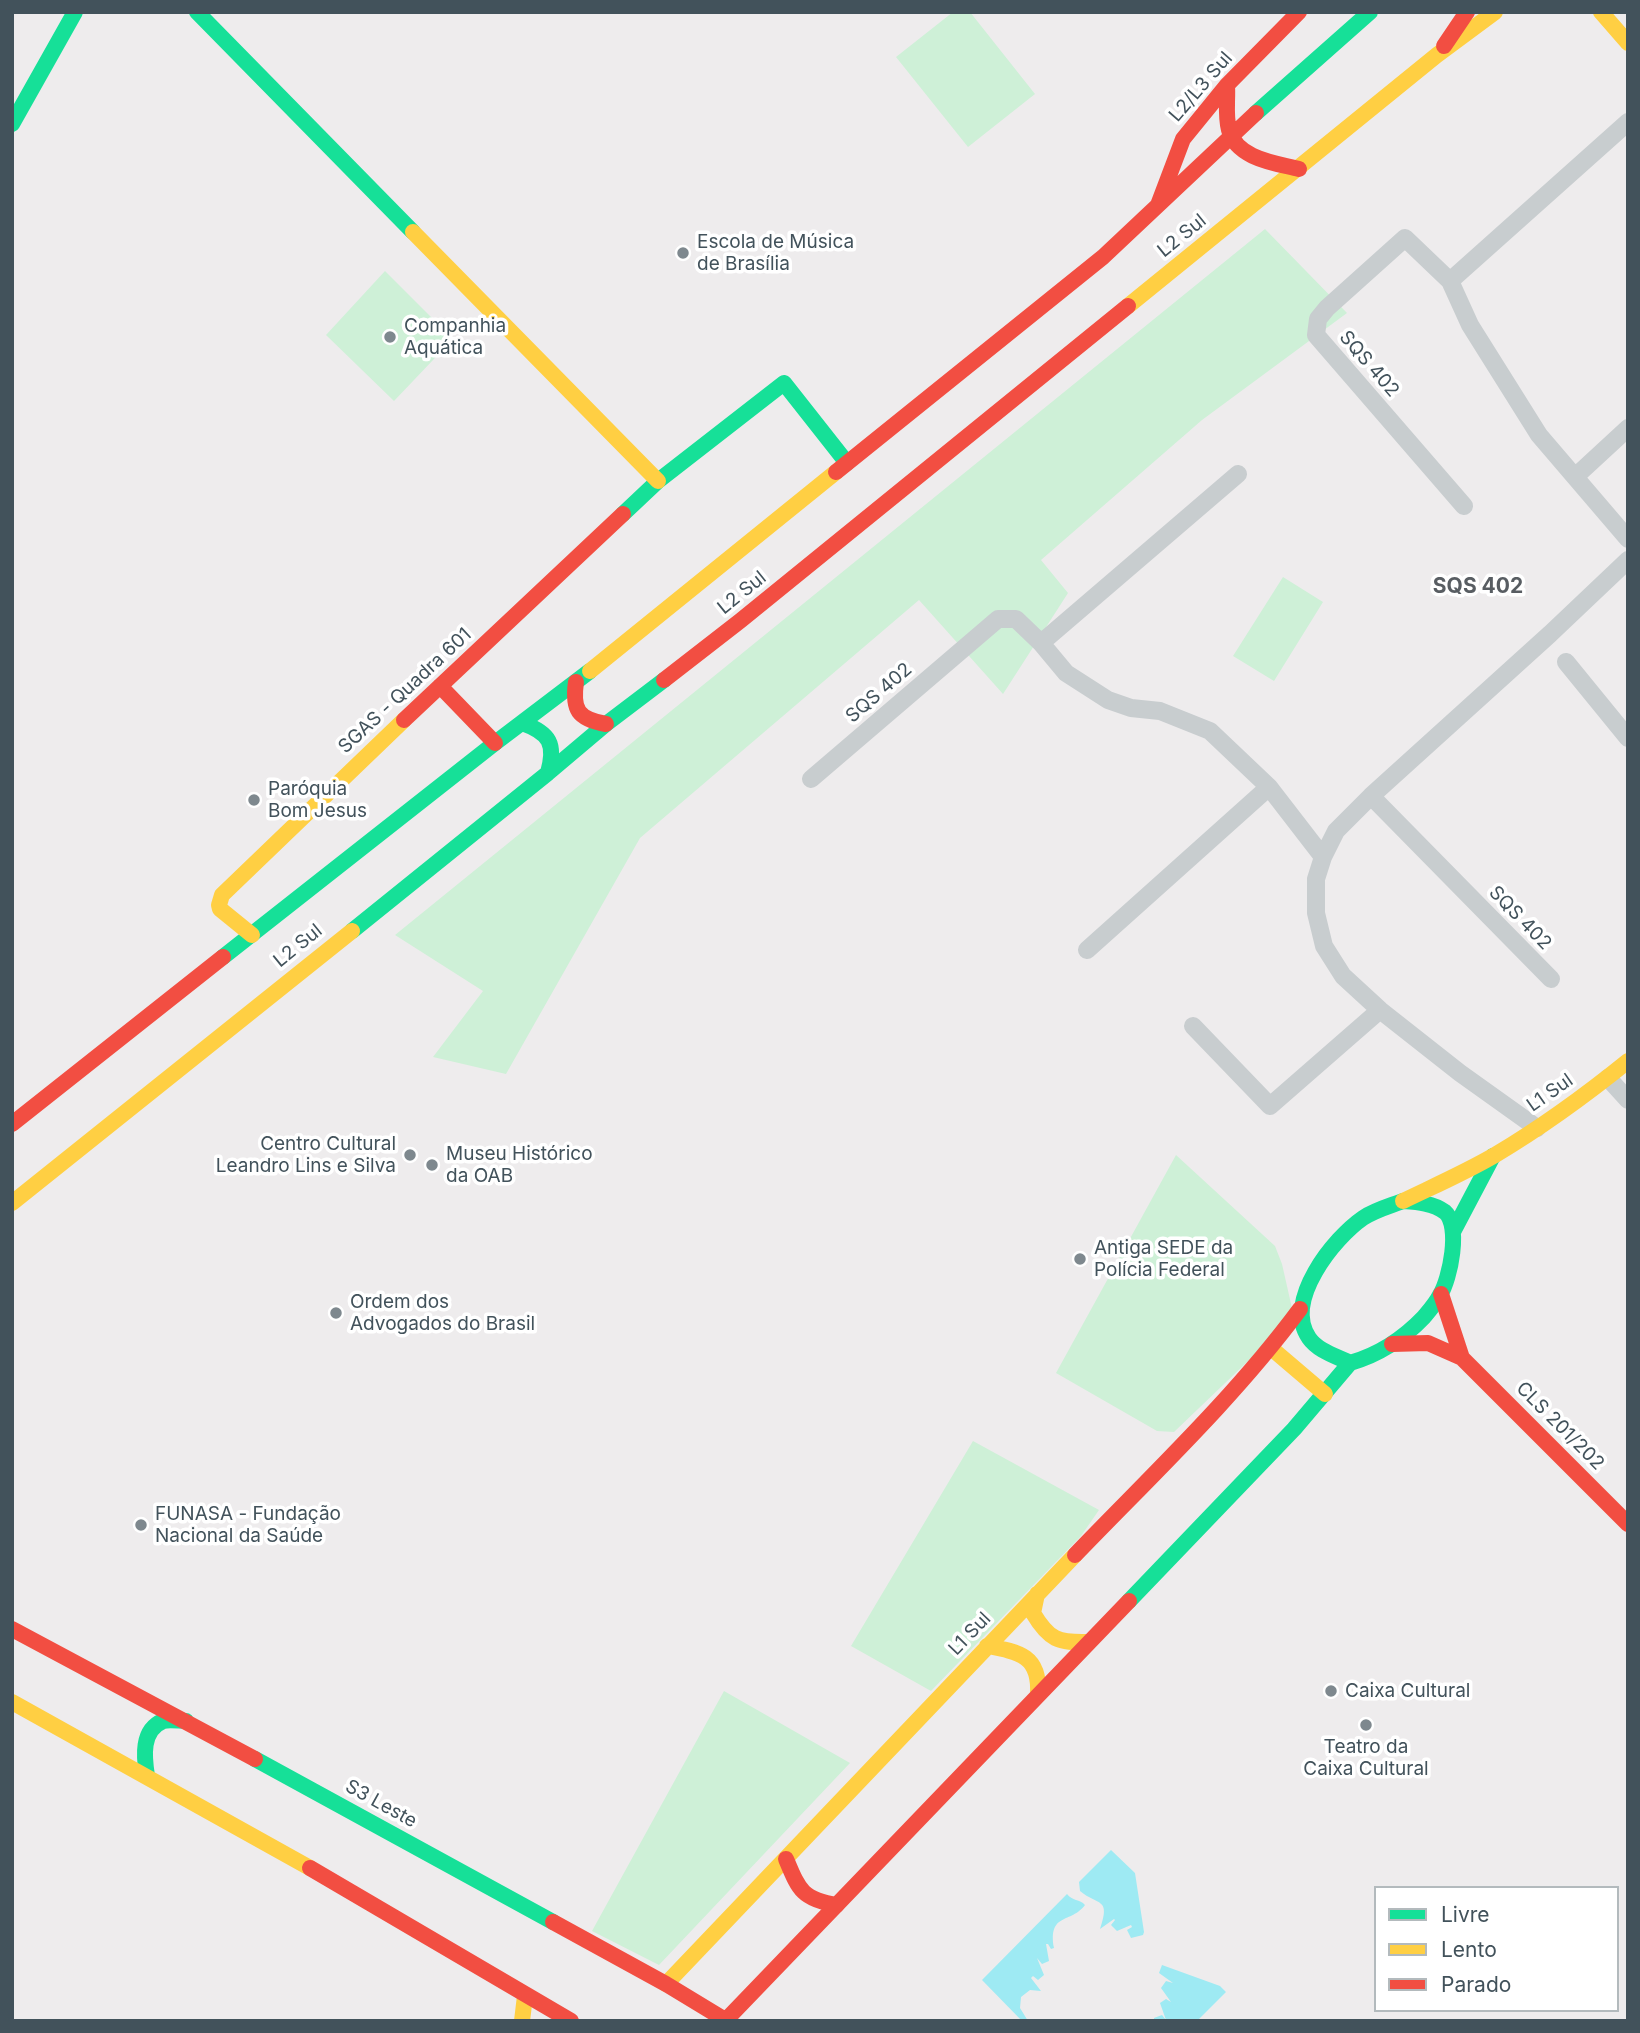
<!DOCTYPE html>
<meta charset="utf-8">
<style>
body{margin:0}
#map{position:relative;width:1640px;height:2033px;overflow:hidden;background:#eeeced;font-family:Inter,sans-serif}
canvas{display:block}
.frame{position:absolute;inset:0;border:14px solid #42525b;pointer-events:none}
.legend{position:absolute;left:1374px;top:1886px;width:245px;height:126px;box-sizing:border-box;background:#fff;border:2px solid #b3babd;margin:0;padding:9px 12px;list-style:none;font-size:21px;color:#42525b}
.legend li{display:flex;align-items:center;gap:14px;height:35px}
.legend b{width:35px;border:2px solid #b3babd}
</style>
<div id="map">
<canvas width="1640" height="2033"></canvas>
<div class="frame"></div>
<ul class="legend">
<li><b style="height:9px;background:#16e098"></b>Livre</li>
<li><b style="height:9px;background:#ffcf43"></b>Lento</li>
<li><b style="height:9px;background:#f24e42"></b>Parado</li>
</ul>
</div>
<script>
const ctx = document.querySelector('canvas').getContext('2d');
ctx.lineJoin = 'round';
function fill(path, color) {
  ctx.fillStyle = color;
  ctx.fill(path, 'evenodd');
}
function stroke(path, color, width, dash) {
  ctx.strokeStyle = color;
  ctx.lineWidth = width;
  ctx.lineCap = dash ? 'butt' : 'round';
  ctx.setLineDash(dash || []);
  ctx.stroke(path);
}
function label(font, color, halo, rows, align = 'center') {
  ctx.font = font + ' Inter,sans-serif';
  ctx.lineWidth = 7;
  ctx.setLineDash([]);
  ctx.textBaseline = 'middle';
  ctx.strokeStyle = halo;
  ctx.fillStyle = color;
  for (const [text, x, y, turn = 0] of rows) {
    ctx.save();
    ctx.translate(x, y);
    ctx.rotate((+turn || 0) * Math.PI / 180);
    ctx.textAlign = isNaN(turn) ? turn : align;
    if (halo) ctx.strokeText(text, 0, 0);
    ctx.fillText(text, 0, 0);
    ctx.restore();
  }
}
fill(new Path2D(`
 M953,12H970L1035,94L968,147L896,57Z
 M1265,229L1347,313L1202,420L1041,560L1068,593L1003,694L919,600L640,838L506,1074L433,1057L483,991L395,935Z
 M385,271L453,339L394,401L326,335Z
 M1283,577L1323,602L1274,681L1233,656Z
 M1176,1155L1275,1246L1282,1264L1294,1317L1174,1432L1157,1431L1056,1373Z
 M973,1441L1099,1510L1081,1536L931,1691L851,1646Z
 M724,1691L850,1763L659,1965L592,1931Z`), '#cef0d7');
fill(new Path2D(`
 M1111,1850L1135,1873L1144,1932L1143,1935L1131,1938L1127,1930L1132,1927L1131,1925L1117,1931L1111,1925L1115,1920L1114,1919L1100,1929C1111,1897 1098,1906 1080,1891L1079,1882Z
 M1067,1894C1072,1901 1080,1899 1085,1905C1071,1924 1048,1912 1054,1948L1051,1949L1048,1944H1046L1049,1961L1042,1964L1037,1958L1044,1975L1038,1980L1033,1976L1031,1978L1041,1991L1030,1990L1021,1997L1020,2008L1028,2021H1022L982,1980Z
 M1162,1965L1220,1986L1226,1992L1197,2021H1154V2018L1162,2015L1166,2020L1160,2003L1166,1999L1171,2002L1161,1988L1166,1981L1173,1983L1159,1973Z`), '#9eeaf3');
stroke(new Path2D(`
 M1450,281L1628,122
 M1576,476L1628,428
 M1464,506L1316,335L1318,319L1327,308L1405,238L1450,281L1470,325L1539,435L1628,539
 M1041,643L1238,474
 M1566,662L1628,738
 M811,779L998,619H1016L1041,643L1066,673L1108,700L1131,708L1160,711L1210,731L1269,787L1323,857
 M1371,796L1551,979
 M1087,950L1269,787
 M1193,1026L1270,1106L1380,1010
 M1608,1078L1628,1100
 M1537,1128L1460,1073L1380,1010L1343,976L1324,946L1316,913V879L1323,857L1336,831L1371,796L1550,634L1628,560`), '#c8cdcf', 18);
stroke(new Path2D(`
 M197,12L413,232
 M1256,113L1370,12
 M12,124L75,12
 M623,514L658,481L784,383L847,463
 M522,723C550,733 556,744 548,773
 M352,931L548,773L606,724L664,680
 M223,957L495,743L590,671
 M1403,1201C1417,1202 1433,1203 1445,1212C1461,1226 1450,1279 1440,1295C1436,1303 1429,1311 1424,1317C1403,1339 1378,1355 1350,1363C1336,1356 1318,1351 1309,1338C1283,1301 1334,1238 1363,1218C1375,1210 1390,1206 1403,1201Z
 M1454,1230L1493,1156
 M1129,1601L1294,1429L1350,1363
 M255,1759L553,1922
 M147,1776C144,1757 141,1730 163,1721C170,1719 179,1721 186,1721`), '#16e098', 16);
stroke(new Path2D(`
 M1601,12L1628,43
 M413,232L658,481
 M1128,306L1437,55L1495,12
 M590,671L836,472
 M252,935L220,909L219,905L222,895L404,720
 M1403,1201C1434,1186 1466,1172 1495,1155C1542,1127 1586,1095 1628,1061
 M12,1203L352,931
 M1271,1348L1325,1394
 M1037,1594L1033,1613C1049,1640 1058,1643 1089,1642
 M987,1646C1020,1652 1040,1656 1038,1694
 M12,1702L310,1868
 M666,1984L1075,1555
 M522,2021L525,1996`), '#ffcf43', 16);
stroke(new Path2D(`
 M1444,46L1467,12
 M1227,85C1228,100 1225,115 1229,130C1237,159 1275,163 1299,169
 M1158,205L1183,139L1227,85L1299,12
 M836,472L1103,257L1256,113
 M664,680L740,621L1128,306
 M576,682C572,710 578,719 606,724
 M440,686L495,743
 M404,720L623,514
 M12,1124L223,957
 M1441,1294L1462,1358
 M1392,1344L1428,1343L1462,1358L1628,1524
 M1075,1555C1152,1475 1234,1398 1300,1309
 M12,1629L255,1759
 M786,1859C799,1890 802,1899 837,1905
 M310,1868L571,2021
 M553,1922L666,1984L727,2021
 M725,2021L1129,1601`), '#f24e42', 16);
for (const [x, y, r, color] of [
 [683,253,7,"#7e888e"],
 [390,337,7,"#7e888e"],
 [254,800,7,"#7e888e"],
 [410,1155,7,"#7e888e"],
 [432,1165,7,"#7e888e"],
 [1080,1259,7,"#7e888e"],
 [336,1313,7,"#7e888e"],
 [141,1525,7,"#7e888e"],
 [1331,1691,7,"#7e888e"],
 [1366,1725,7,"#7e888e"]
]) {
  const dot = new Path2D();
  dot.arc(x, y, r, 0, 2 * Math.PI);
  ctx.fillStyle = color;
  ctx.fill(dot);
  stroke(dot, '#fff', 2.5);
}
label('19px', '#42525b', '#fff', [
 ["L2/L3 Sul",1201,87,-49],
 ["L2 Sul",1182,236,-39],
 ["SQS 402",1369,364,49],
 ["L2 Sul",742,593,-39],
 ["SGAS - Quadra 601",405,691,-43],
 ["SQS 402",879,693,-41],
 ["SQS 402",1520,918,46],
 ["L2 Sul",298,946,-39],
 ["L1 Sul",1550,1093,-35],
 ["CLS 201/202",1560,1426,45],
 ["L1 Sul",970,1634,-46],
 ["S3 Leste",381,1804,29]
]);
label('19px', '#42525b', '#fff', [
 ["Escola de Música",697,242],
 ["de Brasília",697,264],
 ["Companhia",404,326],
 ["Aquática",404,348],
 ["Paróquia",268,789],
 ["Bom Jesus",268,811],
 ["Centro Cultural",396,1144,"right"],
 ["Leandro Lins e Silva",396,1166,"right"],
 ["Museu Histórico",446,1154],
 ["da OAB",446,1176],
 ["Antiga SEDE da",1094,1248],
 ["Polícia Federal",1094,1270],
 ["Ordem dos",350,1302],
 ["Advogados do Brasil",350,1324],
 ["FUNASA - Fundação",155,1514],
 ["Nacional da Saúde",155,1536],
 ["Caixa Cultural",1345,1691],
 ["Teatro da",1366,1747,"center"],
 ["Caixa Cultural",1366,1769,"center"]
], 'left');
label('bold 21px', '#585d62', '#fff', [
 ["SQS 402",1478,587]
]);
</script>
